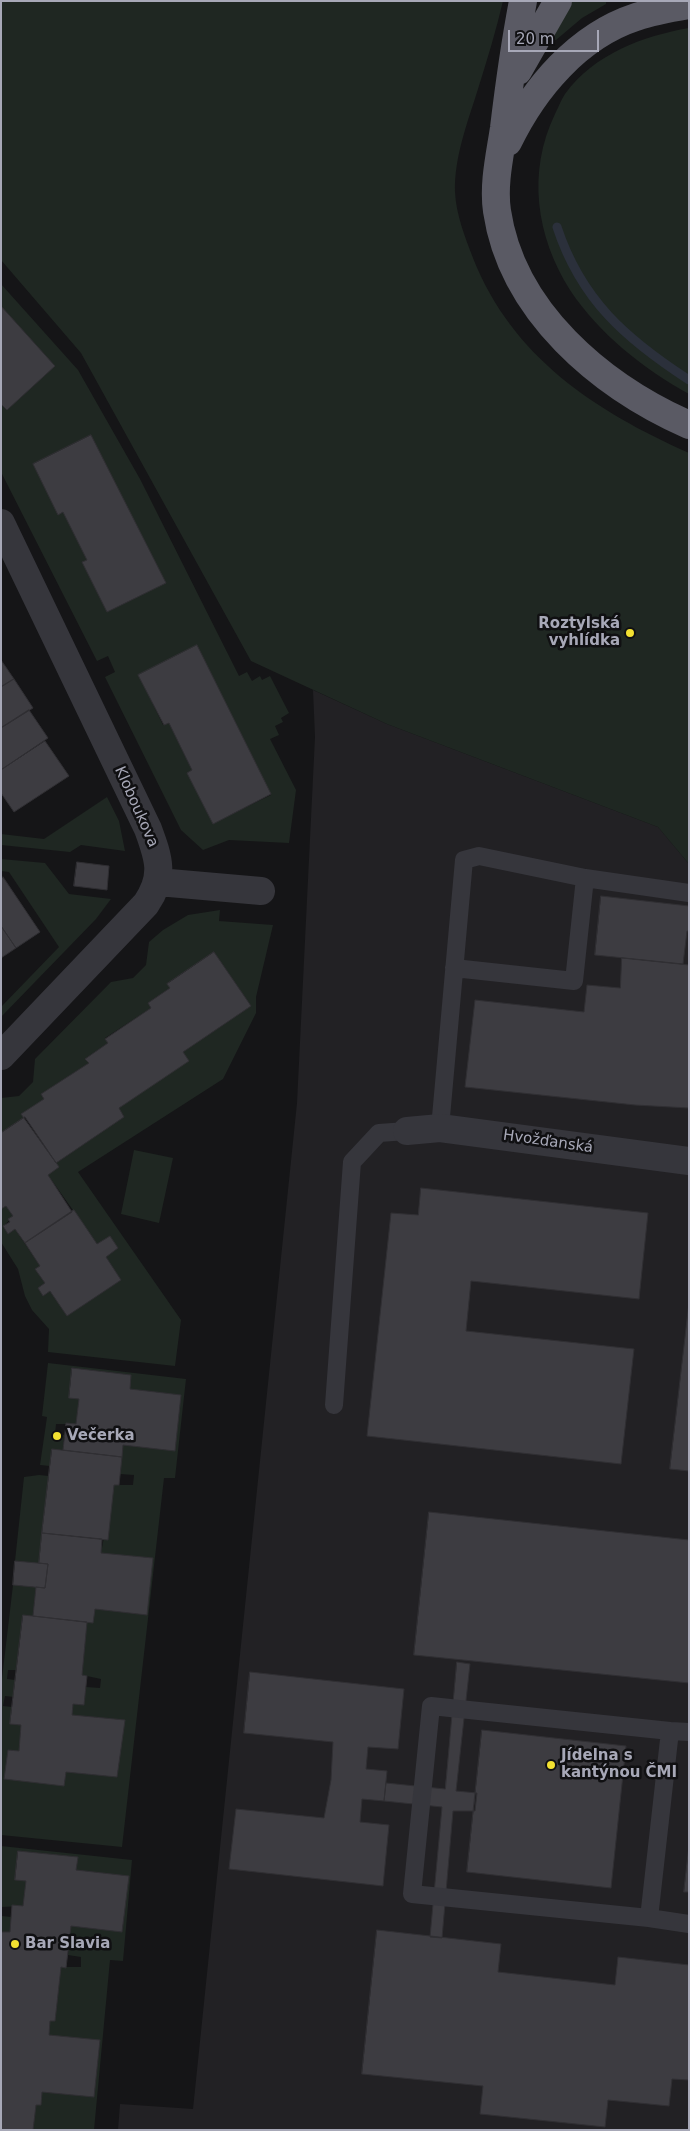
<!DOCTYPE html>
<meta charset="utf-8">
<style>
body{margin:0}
#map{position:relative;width:690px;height:2131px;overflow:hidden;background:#151517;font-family:"DejaVu Sans",sans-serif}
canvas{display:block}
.frame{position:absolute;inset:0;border:2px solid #a7a8b7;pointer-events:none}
.scale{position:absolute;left:508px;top:30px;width:91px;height:22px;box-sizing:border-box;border:2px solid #a7a8b7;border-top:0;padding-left:6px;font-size:15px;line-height:18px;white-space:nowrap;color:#a7a8b7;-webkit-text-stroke:4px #101012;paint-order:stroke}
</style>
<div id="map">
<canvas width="690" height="2131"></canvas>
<div class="frame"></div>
<div class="scale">20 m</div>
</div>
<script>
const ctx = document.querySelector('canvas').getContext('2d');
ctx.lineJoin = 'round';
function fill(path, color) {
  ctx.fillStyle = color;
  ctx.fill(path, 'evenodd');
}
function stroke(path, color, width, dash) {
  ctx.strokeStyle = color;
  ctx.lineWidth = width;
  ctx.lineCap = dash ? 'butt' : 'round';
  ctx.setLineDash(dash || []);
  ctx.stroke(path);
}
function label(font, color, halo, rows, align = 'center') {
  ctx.font = font + ' "DejaVu Sans",sans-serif';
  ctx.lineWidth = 5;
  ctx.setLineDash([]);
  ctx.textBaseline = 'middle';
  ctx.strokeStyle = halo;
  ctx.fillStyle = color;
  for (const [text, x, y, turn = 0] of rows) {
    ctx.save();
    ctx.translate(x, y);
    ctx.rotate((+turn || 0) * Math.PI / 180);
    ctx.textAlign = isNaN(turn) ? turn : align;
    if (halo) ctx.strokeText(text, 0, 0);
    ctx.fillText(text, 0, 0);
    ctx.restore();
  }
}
fill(new Path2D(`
 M313,690L387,724L658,827L689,864V2130H118L120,2104L193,2109L297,1103L315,737Z`), '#222124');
fill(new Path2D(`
 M1,1H503C496,31 487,60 478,89C468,121 454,157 455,192C456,214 465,237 473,258C512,357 595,411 689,453V864L658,827L387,724L251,661L81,353L1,260Z
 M570,1L606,2V4L582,18L556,40H552Z
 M689,28V394C644,369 599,334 570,290C536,236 527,172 555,114C558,108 561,100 565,94C594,54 643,36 689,28Z
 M1,284L78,370L140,479L239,676L247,672L252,681L260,676L262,680L270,676L289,713L281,718L283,722L275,726L279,735L270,739L296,790L289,843L229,840L203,850L181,830L105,677L115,672L108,656L97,661L1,472V404L7,410L55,366L1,306ZM91,435L165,583L107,612L82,562L87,560L63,512L58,514L33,464ZM197,646L271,795L213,823L188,773L192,770L169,723L163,725L139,675Z
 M107,797L119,821L125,851L81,845L70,852L1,845V834L44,839Z
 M1,859L45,863L69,894L111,899L96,919L1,1017V1007L59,947L9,872L1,871Z
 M220,910L219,921L273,925L256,997V1013L223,1079L78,1172L181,1320L175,1366L48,1352L49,1329L32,1310L25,1296L18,1269L1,1242V1209L6,1206L13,1216L3,1227L8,1234L15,1229L40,1266L35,1269L45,1283L38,1288L43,1296L50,1291L67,1316L121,1280L106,1257L118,1248L110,1237L97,1244L48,1175L56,1163L124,1117L119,1108L183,1052L251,1006L214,952L168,983L170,988L148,1003L151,1008L105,1038L108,1043L86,1058L89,1063L41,1094L44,1099L25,1117L1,1133V1098L19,1096L33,1082L35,1059L111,982L133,978L146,965L149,942L163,930L188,915Z
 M134,1150L173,1158L159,1223L121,1214Z
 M48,1363L186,1379L175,1478H164L122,1847L1,1835V1687L13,1585L36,1587L33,1616L23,1615L16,1670H8L7,1679L15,1680L14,1697L5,1696L3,1706L12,1707L11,1724L21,1725L19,1751L8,1750L4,1779L64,1785L66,1772L117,1777L124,1720L72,1715L73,1704L84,1705L86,1687L100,1688L101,1679L82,1675L87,1622L95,1609L146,1615L152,1558L101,1553L114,1485H133L134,1475L120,1474L123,1445L175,1451L181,1395L130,1389L131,1375L72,1368L69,1397L79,1399L76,1424H56L55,1434L64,1435L63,1450L52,1449L50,1466L40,1465L47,1417L42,1416Z
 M39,1475L49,1476L39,1564L15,1561L24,1477Z
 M1,1846L132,1860L123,1961L110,1960L94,2130H33L36,2105H41L42,2092L94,2097L100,2041L49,2035L50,2021H55L61,1967H81V1957L68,1955L71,1926L122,1932L128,1876L76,1870L78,1857L18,1851L15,1880L26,1881L23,1906L2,1907V1916L11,1917L10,1932H1Z`), '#1f2722');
stroke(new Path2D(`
 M557,227C581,300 626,339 689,380`), '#2b303b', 9);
const building = new Path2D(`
 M1,306L55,366L7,410L1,404Z
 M91,435L166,583L107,612L82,562L87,560L63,512L58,515L33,464Z
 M197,645L271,794L213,824L187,773L192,770L169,723L164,725L138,675Z
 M1,660L14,679L1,687Z
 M14,679L33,708L1,728V687Z
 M29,710L48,738L1,770V728Z
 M45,741L69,776L14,812L1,793V770Z
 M77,862L109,866L107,890L74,886Z
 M3,877L40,932L16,948L1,926V879Z
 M601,896L689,906V931H687L683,964L595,955Z
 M1,926L16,948L1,958Z
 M214,952L251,1006L183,1052L189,1061L119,1108L124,1117L56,1163L21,1114L44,1099L41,1094L89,1063L85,1059L108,1043L105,1039L151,1008L148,1003L170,988L167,984Z
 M622,958L689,965V1108L635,1105L465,1087L475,1000L584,1012L587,985L620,988Z
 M25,1117L59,1167L48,1175L72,1212L25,1243L15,1229L8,1234L3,1226L10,1222L8,1219L13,1216L6,1206L1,1209V1133Z
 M421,1188L648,1213L639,1299L471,1281L466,1331L634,1349L621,1464L367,1436L391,1213L418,1215Z
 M74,1210L97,1244L110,1236L118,1248L106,1257L121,1280L67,1316L50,1291L43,1296L38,1288L45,1283L35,1269L40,1266L25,1243Z
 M689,1303V1471L670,1469Z
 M72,1368L131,1375L130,1389L181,1395L175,1451L123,1445L122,1457L63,1450L66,1423L76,1424L79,1399L69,1398Z
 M52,1449L122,1457L119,1485H114L108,1540L42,1533Z
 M429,1512L689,1540V1683L414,1655Z
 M42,1533L102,1539L101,1553L153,1558L147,1615L95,1609L93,1623L33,1616L36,1587L45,1588L48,1564L39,1563Z
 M15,1561L48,1564L45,1588L13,1585Z
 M23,1615L87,1622L82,1675L87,1676L84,1705L73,1704L72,1715L125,1720L117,1777L66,1772L64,1786L4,1779L8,1750L19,1751L21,1725L10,1724Z
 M457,1662L470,1664L456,1791L477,1793L475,1811H453L442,1938L430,1937L442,1807L384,1801L386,1783L445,1789Z
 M250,1672L404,1689L398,1749L368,1747L366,1769L387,1771L384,1801L362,1799L360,1822L389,1825L383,1886L229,1869L236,1809L324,1818L331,1780L333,1742L244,1733Z
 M482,1730L626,1746L611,1888L467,1872Z
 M689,1846V1892H684Z
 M18,1851L78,1857L76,1870L129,1876L122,1932L71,1926L66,1968L61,1967L55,2021H50L49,2035L100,2040L94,2097L42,2092L41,2105H36L33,2130H1V1932H10L12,1905L23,1906L26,1881L15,1880Z
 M377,1930L501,1944L498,1972L615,1985L618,1957L689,1965V2080L672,2079L669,2106L608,2100L605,2127L480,2114L483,2086L362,2074Z`);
fill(building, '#3d3c41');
stroke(building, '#302f33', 1);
stroke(new Path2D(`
 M454,968L574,981L585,878
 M440,1128L464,860L479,856L585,878L689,893
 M334,1405L352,1162L379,1133L407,1131
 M689,1732L670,1731L649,1918L689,1924
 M649,1918L412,1894L431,1706L670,1731`), '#36363c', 18);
stroke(new Path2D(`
 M1,523L148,829C159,859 165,876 146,904L1,1056
 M158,882L261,891
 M407,1131L440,1128L689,1161`), '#36363c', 28);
stroke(new Path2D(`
 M523,1C515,43 509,86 504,128C500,155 493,184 497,211C512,312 601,386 689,425
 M518,71L558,1
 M508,142C534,88 578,36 636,17C653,11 671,8 689,5`), '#5a5a64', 28);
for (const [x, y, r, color] of [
 [630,633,5,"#f3e131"],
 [57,1436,5,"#f3e131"],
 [551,1765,5,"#f3e131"],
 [15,1944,5,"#f3e131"]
]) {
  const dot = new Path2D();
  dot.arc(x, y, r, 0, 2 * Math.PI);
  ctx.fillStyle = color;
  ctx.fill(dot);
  stroke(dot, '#101012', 2);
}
label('bold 15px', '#a7a8b7', '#101012', [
 ["Roztylská",620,624,"right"],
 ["vyhlídka",620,641,"right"],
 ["Večerka",67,1436],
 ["Jídelna s",561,1756],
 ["kantýnou ČMI",561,1773],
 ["Bar Slavia",25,1944]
], 'left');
label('15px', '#a7a8b7', '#101012', [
 ["Kloboukova",136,807,66],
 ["Hvožďanská",548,1142,8]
]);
</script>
